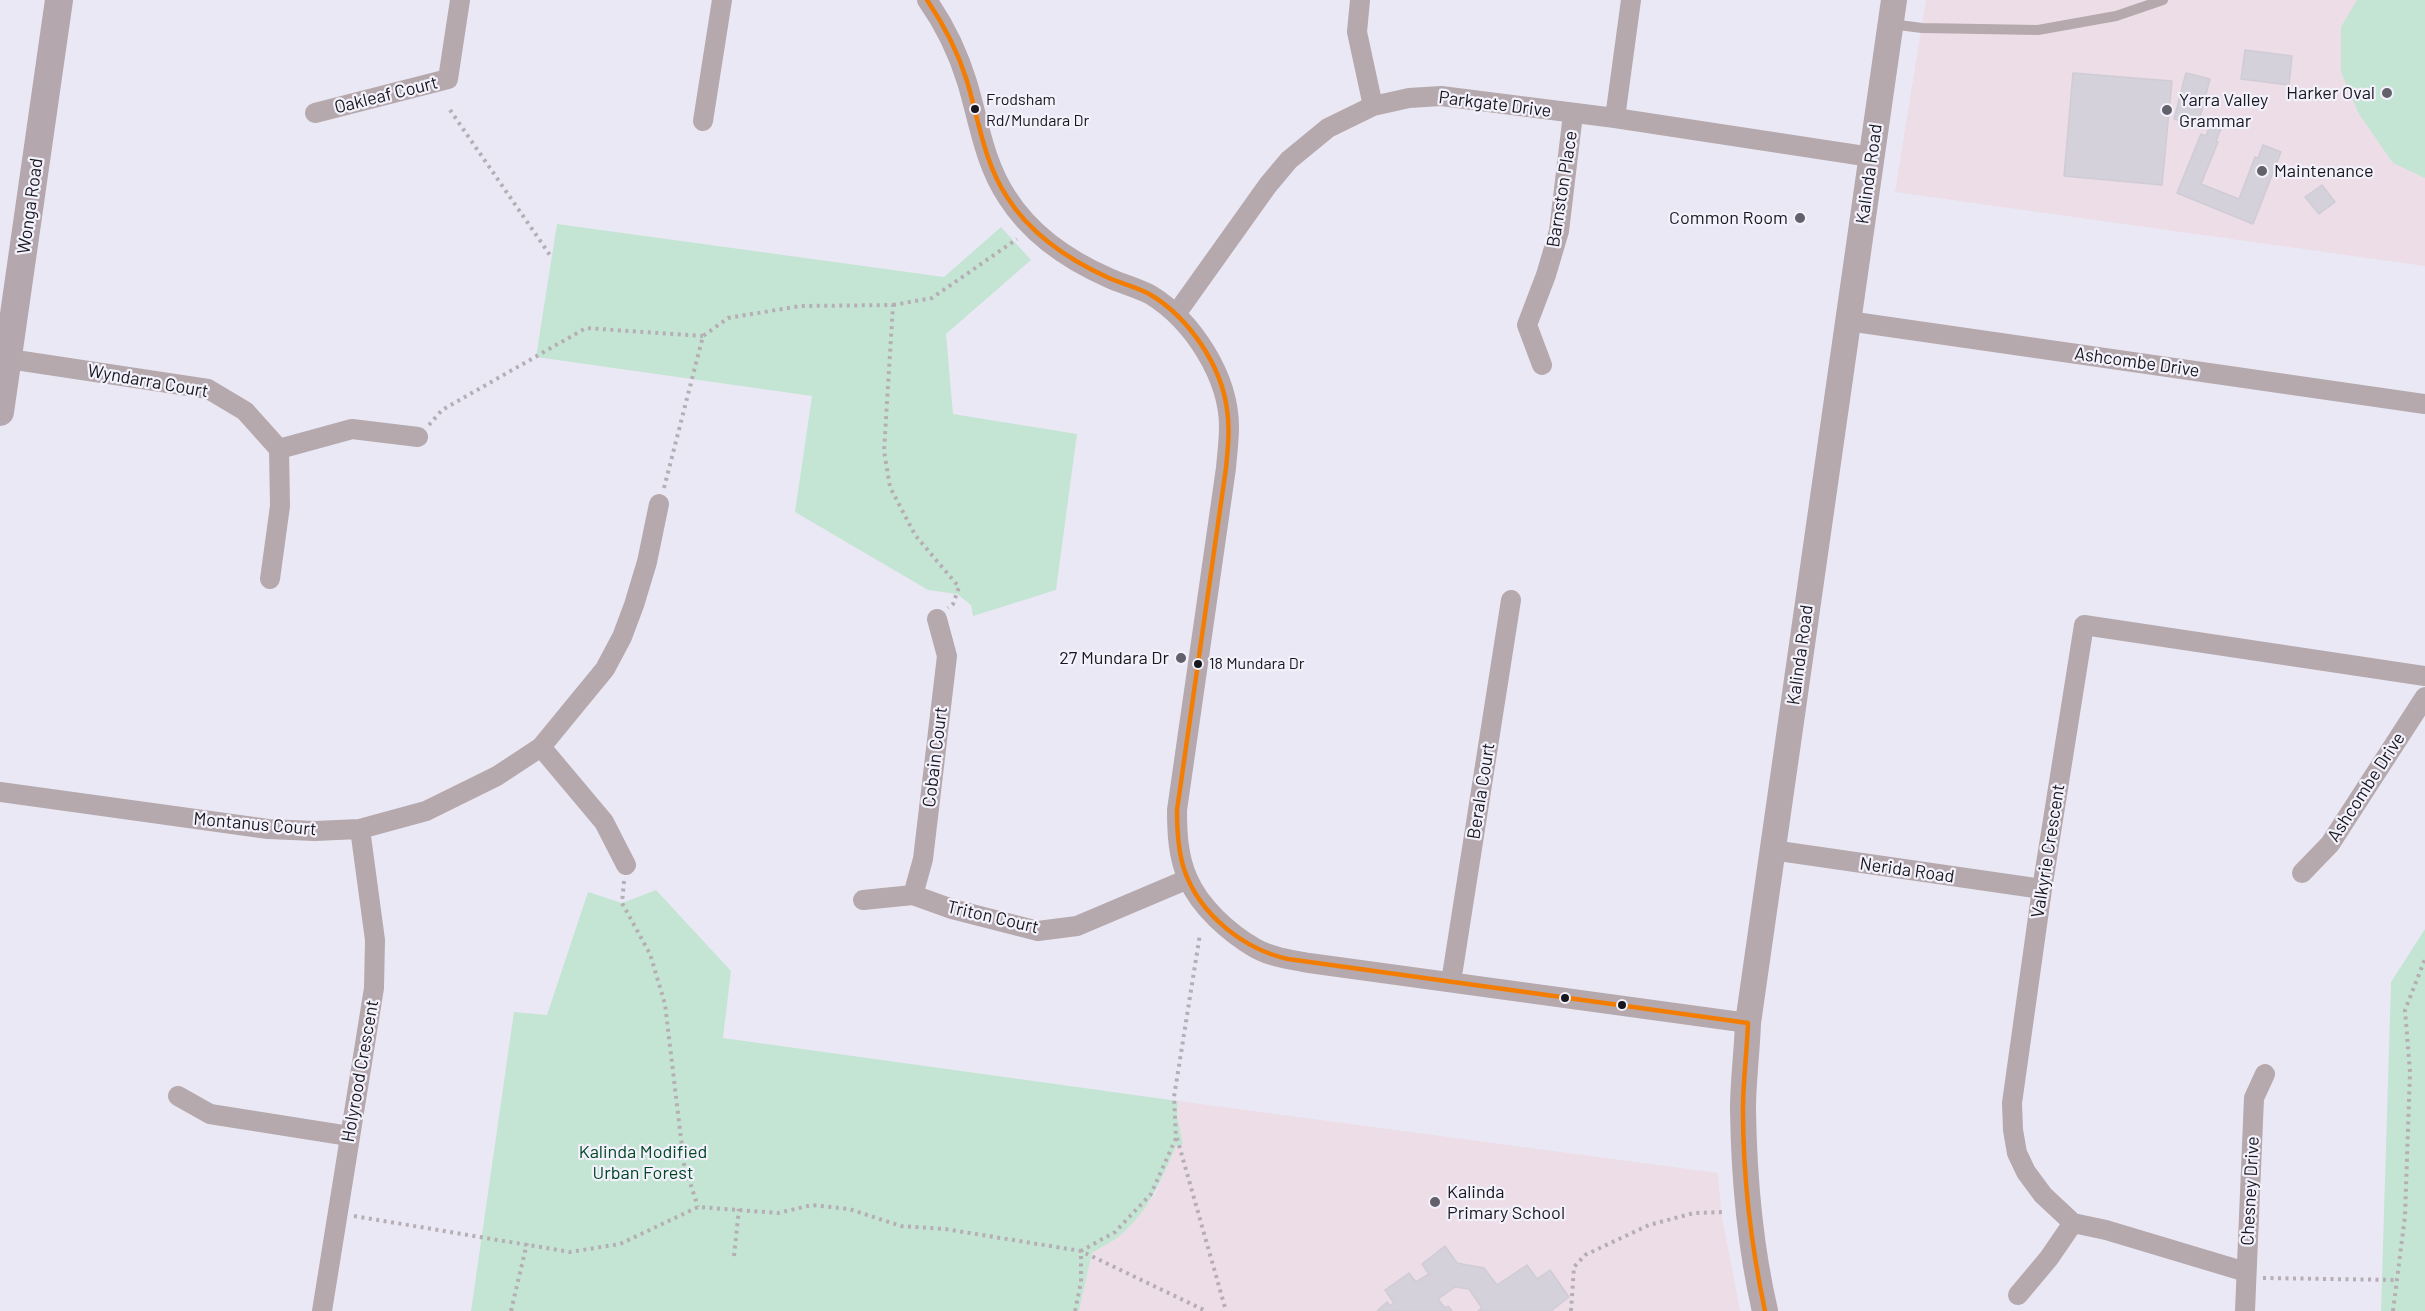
<!DOCTYPE html>
<style>
body{margin:0}
canvas{display:block;background:#eae8f4}
</style>
<canvas width="2425" height="1311"></canvas>
<script>
const ctx = document.querySelector('canvas').getContext('2d');
ctx.lineJoin = 'round';
function fill(path, color) {
  ctx.fillStyle = color;
  ctx.fill(path, 'evenodd');
}
function stroke(path, color, width, dash) {
  ctx.strokeStyle = color;
  ctx.lineWidth = width;
  ctx.lineCap = dash ? 'butt' : 'round';
  ctx.setLineDash(dash || []);
  ctx.stroke(path);
}
function label(font, color, halo, rows, align = 'center') {
  ctx.font = font + ' Barlow,sans-serif';
  ctx.lineWidth = 4.5;
  ctx.setLineDash([]);
  ctx.textBaseline = 'middle';
  ctx.strokeStyle = halo;
  ctx.fillStyle = color;
  for (const [text, x, y, turn = 0] of rows) {
    ctx.save();
    ctx.translate(x, y);
    ctx.rotate((+turn || 0) * Math.PI / 180);
    ctx.textAlign = isNaN(turn) ? turn : align;
    if (halo) ctx.strokeText(text, 0, 0);
    ctx.fillText(text, 0, 0);
    ctx.restore();
  }
}
fill(new Path2D(`
 M1926,0H2425V266L1895,192Z
 M1178,1101L1718,1173L1721,1212L1740,1311H1079L1092,1253L1122,1234L1156,1193L1176,1146L1183,1144L1177,1115Z`), '#ecdde7');
fill(new Path2D(`
 M2357,0H2425V178L2393,163L2359,114L2341,72V27Z
 M557,224L944,277L1001,227L1031,260L946,334L953,414L1077,434L1056,590L973,616L971,605L957,594L928,590L795,512L812,396L536,357Z
 M656,890L731,971L723,1038L1178,1101L1177,1115L1183,1144L1176,1146C1162,1179 1150,1208 1123,1233C1115,1241 1102,1246 1092,1253L1079,1311H471L514,1012L547,1015L588,892L622,903Z
 M2425,929V1311H2381L2391,982Z`), '#c5e5d4');
const building = new Path2D(`
 M2245,50L2292,56L2289,85L2241,79Z
 M2073,73L2172,81L2162,185L2064,176Z
 M2186,73L2210,79L2198,125L2174,119Z
 M2211,121L2222,126L2216,141L2218,142L2201,184L2239,199L2255,157L2258,158L2263,145L2281,152L2253,224L2177,193L2201,134L2206,136Z
 M2322,185L2335,202L2319,214L2305,197Z
 M1445,1246L1457,1263L1484,1268L1497,1285L1527,1265L1537,1279L1550,1270L1569,1297L1551,1311H1478L1482,1308L1469,1289L1455,1287L1438,1299L1445,1308L1448,1306L1452,1311H1377L1387,1302L1390,1306L1394,1303L1385,1290L1409,1273L1416,1282L1429,1274L1422,1264Z`);
fill(building, '#d4d1da');
stroke(building, '#cfccd5', 1.5);
stroke(new Path2D(`
 M450,110L552,258
 M893,305L932,298L1017,239
 M429,425L442,410L586,328L703,336
 M664,488L703,336L728,318L800,306L893,305L884,451L890,487L915,535L959,587L953,604L948,608
 M624,881L622,903L650,954L665,1004L684,1164L698,1207
 M1177,1138L1226,1311
 M354,1216L570,1252L620,1244L698,1207L778,1213L812,1205L849,1209L901,1226L945,1229L1081,1251L1206,1311
 M734,1256L739,1209
 M2263,1278L2396,1280
 M511,1311L527,1243
 M1075,1311L1081,1282V1251L1115,1232L1151,1194L1176,1138L1174,1097L1200,934
 M1571,1311L1574,1267L1585,1255L1649,1225L1694,1213L1724,1212
 M2393,1311L2405,1216L2410,1072L2405,1010L2425,959`), '#b6aeb5', 4, [3, 4.5]);
stroke(new Path2D(`
 M1891,24L1922,28L2038,30L2116,16L2163,0`), '#b5a9ad', 10);
stroke(new Path2D(`
 M927,0C944,24 958,53 967,82C979,122 984,162 1007,197C1031,235 1068,260 1109,278C1122,284 1138,288 1151,295C1193,321 1229,377 1229,427C1229,441 1227,455 1226,468L1177,810C1177,833 1178,857 1188,879C1200,907 1229,933 1255,948C1271,957 1291,960 1309,963L1748,1023
 M1360,0L1357,32L1373,106
 M315,113L448,79L460,0
 M1615,118L1631,0
 M703,121L722,0
 M1176,314L1268,185L1289,160L1328,128L1373,106L1409,98L1441,96L1615,118L1871,157
 M1848,321L2425,404
 M9,359L208,389L245,411L279,449L280,506L270,579
 M1542,365L1527,325L1546,275L1559,231L1573,114
 M279,449L352,429L418,437
 M541,747L604,822L626,865
 M0,792L268,829L315,831L360,829L426,811L497,776L541,747L605,669L622,637L634,605L647,562L659,504
 M1772,850L2042,889
 M2302,873L2330,844L2425,697
 M913,895L923,859L947,656L937,619
 M863,900L913,895L952,909L1038,931L1077,926L1188,879
 M1451,982L1511,600
 M178,1096L210,1114L349,1136
 M2246,1272L2106,1230L2073,1223L2043,1195L2026,1172L2017,1153L2013,1130L2012,1103L2042,889L2084,625L2425,676
 M2018,1295L2049,1258L2073,1223
 M322,1311L374,988L375,940L360,829
 M2245,1311L2254,1098L2265,1074`), '#b5a9ad', 20);
stroke(new Path2D(`
 M1765,1311C1750,1246 1744,1177 1743,1110C1743,1081 1747,1052 1748,1023L1894,0`), '#b5a9ad', 26);
stroke(new Path2D(`
 M0,412L59,0`), '#b4a7ae', 28);
stroke(new Path2D(`
 M927,0C944,25 958,52 967,81C979,121 984,162 1007,197C1031,235 1069,260 1109,278C1122,284 1138,287 1151,295C1189,318 1221,365 1227,409C1230,429 1228,448 1226,468L1177,810C1177,830 1178,850 1184,869C1199,914 1243,949 1288,959L1748,1023
 M1748,1023C1747,1052 1743,1081 1743,1110C1743,1178 1751,1245 1765,1311`), '#f37d02', 4.5);
for (const [x, y, r, color] of [
 [2387,93,6,"#62606a"],
 [975,109,5,"#18171f"],
 [2167,110,6,"#62606a"],
 [2262,171,6,"#62606a"],
 [1800,218,6,"#62606a"],
 [1181,658,6,"#62606a"],
 [1198,664,5,"#18171f"],
 [1565,998,5,"#18171f"],
 [1622,1005,5,"#18171f"],
 [1435,1202,6,"#62606a"]
]) {
  const dot = new Path2D();
  dot.arc(x, y, r, 0, 2 * Math.PI);
  ctx.fillStyle = color;
  ctx.fill(dot);
  stroke(dot, '#f3f1fb', 2);
}
label('16px', '#18171f', '#f3f1fb', [
 ["Frodsham",986,100],
 ["Rd/Mundara Dr",986,121],
 ["18 Mundara Dr",1209,664]
], 'left');
label('18px', '#18171f', '#f3f1fb', [
 ["Harker Oval",2375,93],
 ["Yarra Valley",2179,100,"left"],
 ["Grammar",2179,121,"left"],
 ["Maintenance",2274,171,"left"],
 ["Common Room",1788,218],
 ["27 Mundara Dr",1169,658],
 ["Kalinda",1447,1192,"left"],
 ["Primary School",1447,1213,"left"]
], 'right');
label('18px', '#18171f', '#f3f1fb', [
 ["Oakleaf Court",386,95,-14],
 ["Parkgate Drive",1495,104,7],
 ["Kalinda Road",1869,174,-82],
 ["Barnston Place",1562,189,-81],
 ["Wonga Road",30,206,-82],
 ["Ashcombe Drive",2137,362,8],
 ["Wyndarra Court",148,381,10],
 ["Kalinda Road",1800,655,-82],
 ["Cobain Court",935,757,-83],
 ["Ashcombe Drive",2366,787,-57],
 ["Berala Court",1481,791,-81],
 ["Montanus Court",255,824,5],
 ["Valkyrie Crescent",2048,851,-81],
 ["Nerida Road",1907,870,8],
 ["Triton Court",993,917,13],
 ["Holyrood Crescent",360,1071,-80],
 ["Chesney Drive",2250,1191,-87]
]);
label('18px', '#014825', '#f3f1fb', [
 ["Kalinda Modified",643,1152],
 ["Urban Forest",643,1173]
]);
</script>
